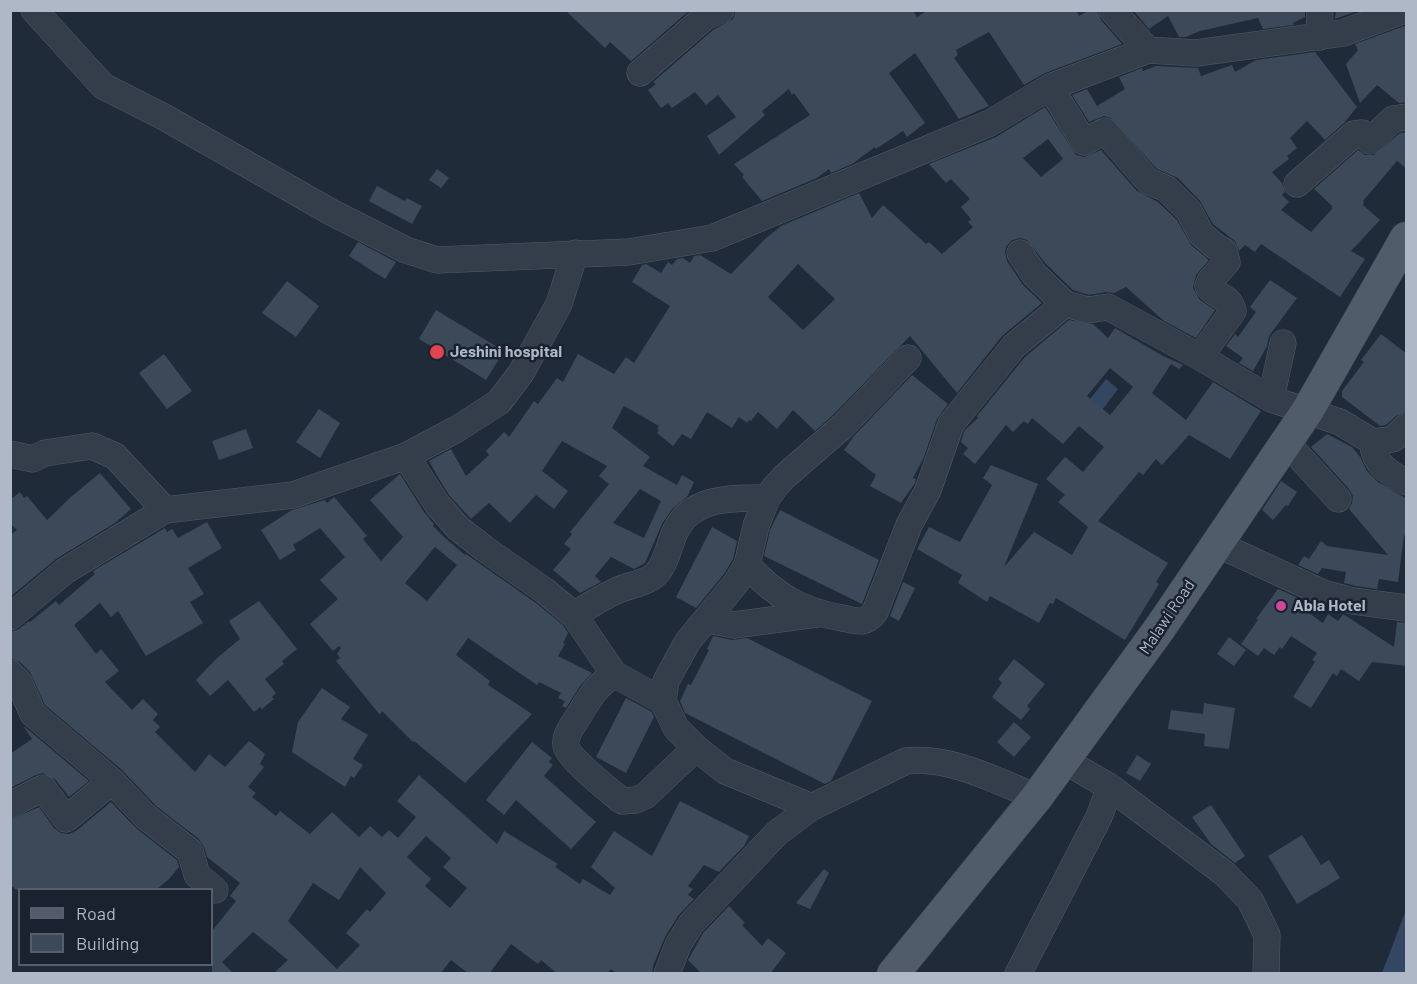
<!DOCTYPE html>
<style>
body{margin:0}
#map{position:relative;width:1417px;height:984px;overflow:hidden;background:#202b39;font-family:Barlow,sans-serif}
canvas{display:block}
.frame{position:absolute;inset:0;border:12px solid #aeb8c6;pointer-events:none}
.legend{position:absolute;left:18px;top:888px;width:195px;height:78px;box-sizing:border-box;background:#19222e;border:2px solid #555e6b;margin:0;padding:8px 10px;list-style:none;font-size:18px;color:#aeb8c6}
.legend li{display:flex;align-items:center;gap:12px;height:30px}
.legend b{width:30px;border:2px solid #555e6b}
</style>
<div id="map">
<canvas width="1417" height="984"></canvas>
<div class="frame"></div>
<ul class="legend">
<li><b style="height:8px;background:#515c6a"></b>Road</li>
<li><b style="height:16px;background:#3c4959"></b>Building</li>
</ul>
</div>
<script>
const ctx = document.querySelector('canvas').getContext('2d');
ctx.lineJoin = 'round';
function fill(path, color) {
  ctx.fillStyle = color;
  ctx.fill(path, 'evenodd');
}
function stroke(path, color, width, dash) {
  ctx.strokeStyle = color;
  ctx.lineWidth = width;
  ctx.lineCap = dash ? 'butt' : 'round';
  ctx.setLineDash(dash || []);
  ctx.stroke(path);
}
function label(font, color, halo, rows, align = 'center') {
  ctx.font = font + ' Barlow,sans-serif';
  ctx.lineWidth = 5;
  ctx.setLineDash([]);
  ctx.textBaseline = 'middle';
  ctx.strokeStyle = halo;
  ctx.fillStyle = color;
  for (const [text, x, y, turn = 0] of rows) {
    ctx.save();
    ctx.translate(x, y);
    ctx.rotate((+turn || 0) * Math.PI / 180);
    ctx.textAlign = isNaN(turn) ? turn : align;
    if (halo) ctx.strokeText(text, 0, 0);
    ctx.fillText(text, 0, 0);
    ctx.restore();
  }
}
fill(new Path2D(`
 M1106,379L1118,389L1096,418L1083,408Z
 M1406,910V973H1382Z`), '#334762');
fill(new Path2D(`
 M565,10H690L631,61L610,42L605,48Z
 M736,10H913L917,17L928,10H1076L1079,16L1090,10H1097L1101,20L1122,44L1045,73L1024,85L989,32L956,50L958,55L954,58L989,106L959,119L915,53L889,73L925,123L907,137L903,131L876,149L875,147L852,164L831,173L829,169L817,178L762,201L742,177L744,175L734,164L810,115L794,93L792,95L789,89L762,111L765,115L719,155L707,136L736,117L718,95L706,105L695,92L672,108L668,103L661,108L648,90L656,84L653,82L713,30L733,19Z
 M1133,10H1305V17L1293,23L1294,25L1263,29L1258,18L1200,31L1186,37H1179L1168,16L1149,29Z
 M1336,10H1360L1335,19Z
 M1407,25V102L1399,103L1377,85L1360,103L1346,64L1358,50L1355,44Z
 M1315,52L1357,107L1344,123L1325,140L1307,121L1290,138L1297,148L1287,156L1289,159L1272,172L1282,183L1285,192L1282,195L1289,202L1281,210L1311,232L1332,209V206L1314,189L1358,150L1365,155H1374L1400,133L1407,132V169L1397,161L1363,201L1364,202L1363,205L1380,220L1351,251L1365,259L1340,297L1261,244L1255,252L1245,245L1239,251L1235,241L1213,224L1200,201L1178,178L1157,169L1111,118L1104,116L1089,122L1072,95L1087,89L1097,106L1125,89L1119,77L1142,68L1143,71L1156,66L1198,68L1201,76L1232,65L1235,72L1256,60Z
 M1045,107L1076,155L1084,157L1101,150L1137,191L1158,202L1177,220L1191,245L1209,260L1196,275L1193,288L1200,300L1215,310L1196,338L1164,321L1126,287L1114,293L1106,292L1089,295L1073,290L1046,264L1027,240L1020,238L1012,240L1006,247L1005,253L1007,261L1023,285L1042,303L1002,336L957,393L910,336L833,415L815,431L793,410L777,429L758,412L751,421L749,420L747,423L739,417L732,428L707,412L691,439L682,434L673,446L657,433L659,430L657,428L659,426L624,406L612,428L650,457L643,466L677,485L682,475L694,482L687,497L672,509L662,524L645,563L634,569L611,557L595,576L601,582L580,593L553,570L571,549L564,544L572,534L570,532L609,484L599,476L607,466L562,441L542,471L568,491L554,509L536,495L510,523L489,503L471,519L449,495L439,479L429,461L451,449L466,476L489,455L486,451L504,432L509,437L534,401L538,404L557,378L563,382L578,354L614,374L626,357L634,363L670,306L632,282L642,265L646,264L661,273L668,262L672,265L677,259L683,258L690,263L694,256L700,255L731,274L765,239L781,226L859,193L872,218L883,205L926,244L929,242L942,254L973,227L968,222L971,219L961,207L970,199L951,179L946,183L929,164L996,137ZM1048,139L1063,159L1041,177L1023,158ZM798,264L835,299L803,330L768,297ZM640,489L661,501L644,538L613,523Z
 M437,169L449,178L441,188L429,180Z
 M377,186L405,201L407,198L422,206L412,224L369,201Z
 M358,242L396,262L385,279L349,256Z
 M1270,280L1297,298L1269,336L1267,346L1253,371L1239,363L1243,358L1226,346L1235,334L1238,337L1256,312L1250,307Z
 M287,281L319,306L296,337L262,313Z
 M436,310L504,351L486,380L419,339Z
 M1069,320L1093,324L1108,338L1115,328L1163,356L1183,365L1179,369L1171,364L1152,393L1186,420L1213,382L1261,411L1230,459L1189,435L1162,465L1156,459L1143,475L1139,472L1098,521L1168,563L1156,582L1159,584L1125,640L1056,598L1053,604L1050,603L1039,623L990,596L987,602L958,583L962,575L917,549L929,527L960,542L992,485L983,478L991,465L1038,484L1004,567L1034,532L1072,555L1088,527L1058,502L1065,495L1046,479L1065,457L1083,472L1104,447L1079,426L1063,444L1032,418L1028,424L1024,421L1013,432L1006,425L975,464L963,454L968,448L961,442L964,431L978,418L977,416L1025,357ZM1110,368L1133,387L1110,415L1087,396Z
 M1381,334L1407,354V412L1396,416L1386,425L1380,426L1342,397V391L1364,362L1361,360Z
 M164,354L192,391L167,409L139,373Z
 M912,375L948,404L937,419L924,457L913,478L916,479L915,483L901,503L870,486L876,475L844,450L854,436Z
 M319,409L340,423L320,458L296,442Z
 M246,429L253,448L219,460L212,441Z
 M1327,434L1352,447L1360,457L1367,471L1378,482L1407,499V538L1404,535L1398,582L1379,579L1377,589L1356,586L1344,583L1346,572L1322,568L1318,574L1298,565L1304,556L1309,559L1321,541L1327,546L1388,555L1349,509L1352,503L1353,496L1349,489L1311,447Z
 M100,473L131,509L115,523L56,559L10,597V535L17,530L10,523V500L20,492L24,498L27,496L47,520L72,496Z
 M400,474L424,512L434,524L433,526L444,537L465,555L466,554L536,603L563,625L568,633L563,643L565,644L558,656L592,673L580,686L566,708L562,706L565,701L558,698L561,693L539,682L537,685L468,638L456,655L490,681L488,685L532,714L465,783L414,741L413,742L382,711L380,715L336,661L340,658L337,654L341,648L339,646L333,651L310,624L338,599L320,580L345,557L320,528L293,545L296,550L280,560L261,530L292,510L325,500L327,503L334,497L367,536L363,539L381,561L403,537L370,500ZM435,547L457,565L427,601L405,583Z
 M1281,481L1297,492L1288,506L1286,505L1273,520L1262,510Z
 M780,510L879,560L862,604L764,556L770,530Z
 M207,522L222,548L188,568L204,594L190,602L203,623L146,656L118,611L111,617L100,603L74,625L96,654L101,649L119,671L105,682L132,710L143,699L158,714L153,720L160,727L155,732L195,772L209,754L225,767L249,741L265,754L260,764L264,767L248,787L256,793L252,797L276,816L280,811L310,834L332,812L359,837L370,826L382,837L389,830L398,838L416,817L397,801L419,775L497,844L504,831L558,864L555,867L580,884L583,879L610,895L615,888L591,867L614,831L652,856L680,801L749,836L744,846L719,872L704,865L688,886L693,889L688,895L694,899L678,916L665,937L653,966L652,974H618L611,969L607,974H558L541,960L538,964L511,944L489,974H469L451,960L440,974H273L288,960L253,932L222,962L234,974H212V931L236,901L230,896L240,883L207,857L204,847L199,839L156,806L122,770L45,705L30,672L20,662L10,658V632L19,629L29,621L30,622L56,601L59,605L95,574L93,571L165,528L167,532L172,529L178,538ZM426,836L451,858L443,867L467,888L450,908L425,886L431,879L407,857ZM360,867L386,893L370,912L367,909L346,933L360,945L337,969L288,921L313,883L339,900Z
 M712,527L737,541L733,559L724,574L696,608L676,597Z
 M903,582L915,588L899,621L890,616Z
 M1278,589L1298,598L1295,603L1323,623L1328,614L1338,621L1343,614L1394,647L1397,622L1407,623V666L1372,662L1359,681L1341,669L1337,676L1333,673L1311,708L1293,697L1315,662L1312,660L1317,653L1291,636L1282,649L1280,647L1274,655L1264,648L1258,656L1241,644L1258,620L1256,619Z
 M259,601L297,649L282,661L284,664L265,679L276,693L272,697L274,699L262,709L260,707L254,712L228,680L210,696L196,680L216,659L240,639L229,621Z
 M713,636L732,640L747,638L872,701L831,781L825,784L685,713L680,701L688,684L691,685L709,650L707,649Z
 M1229,637L1246,650L1234,666L1217,654Z
 M1014,659L1045,684L1027,706L1030,709L1021,720L992,697L1002,683L998,679Z
 M322,688L350,707L341,719L368,735L353,759L363,765L354,778L351,776L345,787L292,752L298,722Z
 M626,698L652,712L654,717L626,773L596,757Z
 M1204,703L1235,708L1229,749L1204,746L1205,734L1168,729L1171,710L1203,714Z
 M1014,722L1031,737L1014,757L997,742Z
 M24,727H25L89,781L69,797L55,779L43,773L36,775L10,788V754L32,739Z
 M532,742L552,758L549,762L553,765L544,776L596,822L571,849L516,800L504,815L486,800Z
 M1137,755L1151,764L1140,781L1126,773Z
 M111,802L137,829L177,860L179,867L169,879L156,890H16L10,884V820L39,807L54,828L61,833L69,834L76,831Z
 M1211,805L1245,856L1235,863L1211,844L1192,817Z
 M1302,835L1321,865L1329,860L1340,878L1297,904L1268,856Z
 M824,869L829,873L810,909L796,903Z
 M729,906L745,923L742,925L762,946L768,938L786,953L770,974H702L688,960L703,933Z`), '#3c4959');
const minor = new Path2D(`
 M34,10L103,86L164,117L331,212L406,250L437,260L629,252L712,238L990,123L1050,87L1148,50
 M1112,10L1148,50L1196,53L1343,33L1404,10
 M1319,37L1320,10
 M640,73L705,17L721,10
 M1050,87L1084,142L1105,131L1148,181L1167,189L1189,211L1201,234L1215,246L1224,251L1227,262L1210,281L1208,286C1216,298 1230,295 1233,311L1200,357
 M1297,184L1354,134L1362,133L1370,141L1393,119L1406,117
 M1020,253L1034,274L1065,304
 M1271,399L1283,343
 M1286,442L1338,499
 M1373,442C1373,463 1388,473 1406,482
 M10,454L33,459L45,453L92,446L115,456L165,510
 M406,456L437,504L458,528L485,549L545,591L574,615L614,674L663,701
 M1217,544L1323,593L1353,601L1406,608
 M747,565C775,595 800,611 842,618C857,621 865,625 875,612L909,525L928,490L951,424L1014,346L1065,304L1088,310L1108,307L1200,357L1271,399L1340,422L1373,442L1393,439L1406,427
 M574,615C588,606 603,597 618,590C630,585 647,583 656,574C666,564 669,545 675,532C691,496 734,498 767,498
 M10,617L65,571L165,510L293,495L406,456L457,429L499,402L521,373L559,304L575,253
 M707,620L734,625L817,614
 M10,673L19,682L33,714L112,781L146,817L190,851L197,875L215,890
 M614,674C596,687 592,694 581,712C576,721 564,734 566,746C569,759 610,791 622,801L636,800L645,796L696,748
 M1065,761L1110,787L1225,874L1250,900L1267,935L1266,974
 M10,805L43,788L66,819L112,781
 M812,807L725,771L696,748L676,728L663,701L666,681L688,641L736,583L747,565L756,526L767,498L775,487L784,477L843,426L908,358
 M667,974L678,945L691,924L777,833L812,807L906,761C951,756 996,781 1037,797
 M1018,974L1099,817L1110,787`);
const major = new Path2D(`
 M893,974L1037,797L1160,628L1308,410L1406,238`);
stroke(minor, '#515b67', 27);
stroke(major, '#3d4653', 33);
stroke(minor, '#343d4a', 26);
stroke(major, '#515c6a', 32);
for (const [x, y, r, color] of [
 [437,352,8,"#e0444e"],
 [1281,606,6,"#d1479c"]
]) {
  const dot = new Path2D();
  dot.arc(x, y, r, 0, 2 * Math.PI);
  ctx.fillStyle = color;
  ctx.fill(dot);
  stroke(dot, '#19222e', 2);
}
label('bold 16px', '#aeb8c6', '#19222e', [
 ["Jeshini hospital",450,352],
 ["Abla Hotel",1293,606]
], 'left');
label('16px', '#aeb8c6', '#19222e', [
 ["Malawi Road",1167,617,-56]
]);
</script>
